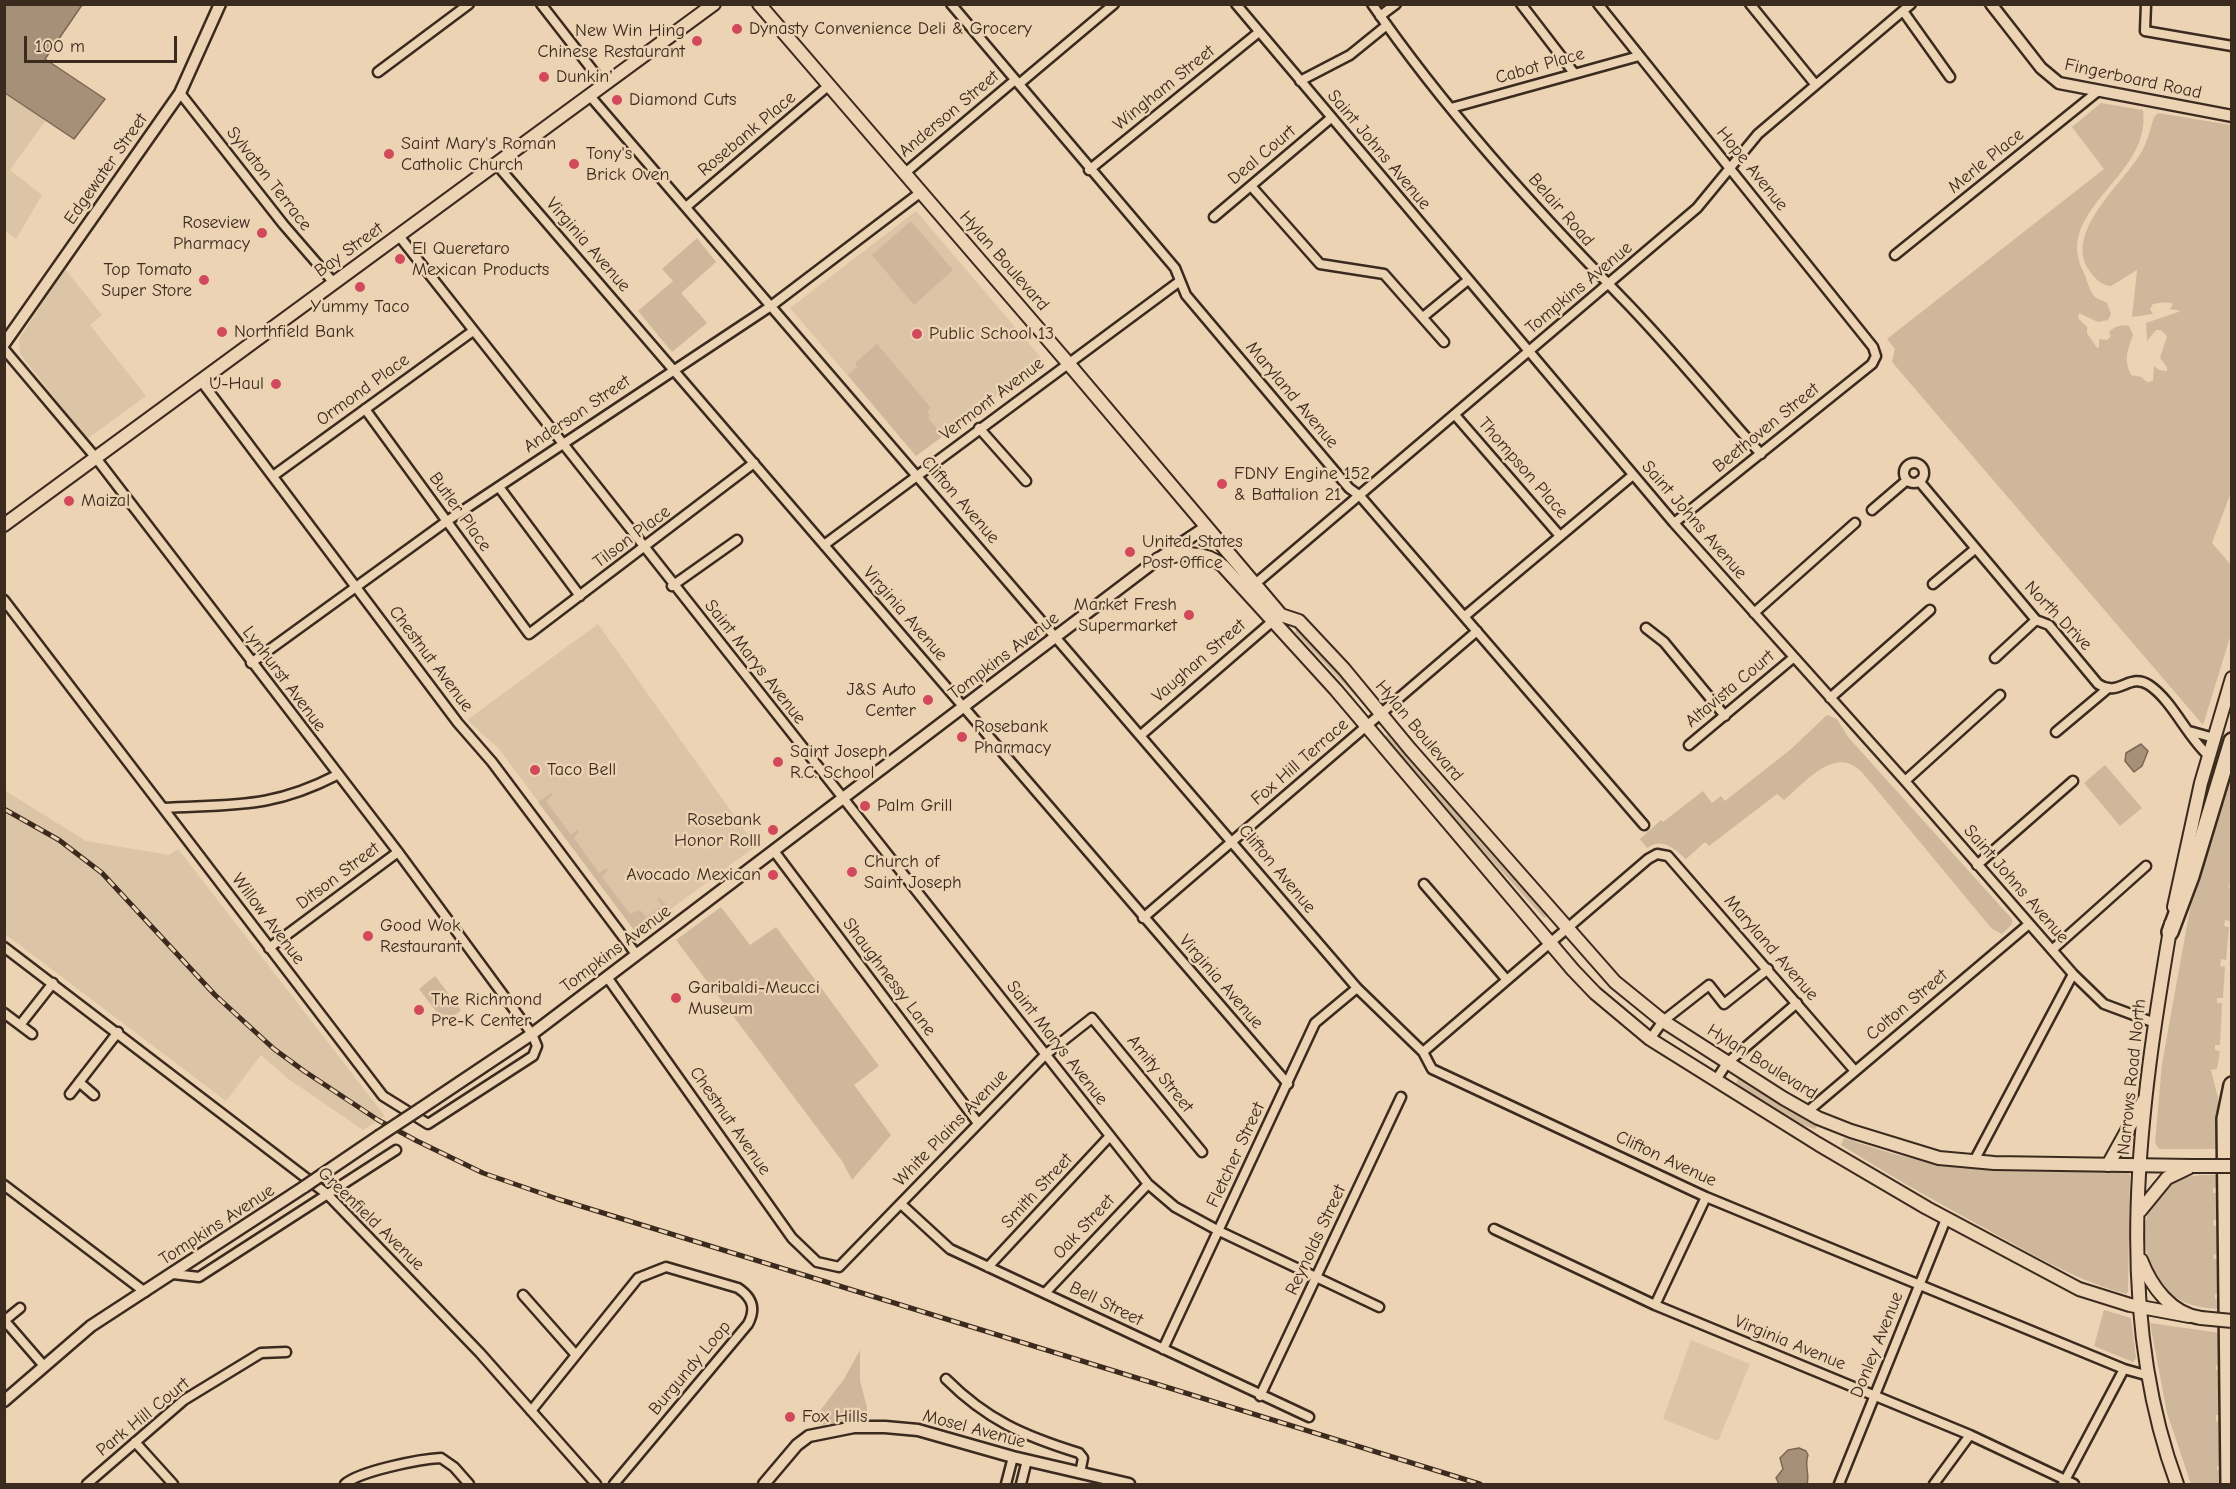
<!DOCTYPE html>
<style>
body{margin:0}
#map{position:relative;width:2236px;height:1489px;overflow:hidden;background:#ebd3b3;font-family:"Comic Neue",sans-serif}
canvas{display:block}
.frame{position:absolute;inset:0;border:6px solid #3b2a1e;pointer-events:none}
.scale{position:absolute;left:24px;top:36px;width:153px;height:27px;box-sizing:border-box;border:3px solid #3b2a1e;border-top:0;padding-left:8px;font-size:18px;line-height:21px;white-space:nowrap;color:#3b2a1e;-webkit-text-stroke:4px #ebd3b3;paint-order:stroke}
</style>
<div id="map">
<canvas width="2236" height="1489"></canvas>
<div class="frame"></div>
<div class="scale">100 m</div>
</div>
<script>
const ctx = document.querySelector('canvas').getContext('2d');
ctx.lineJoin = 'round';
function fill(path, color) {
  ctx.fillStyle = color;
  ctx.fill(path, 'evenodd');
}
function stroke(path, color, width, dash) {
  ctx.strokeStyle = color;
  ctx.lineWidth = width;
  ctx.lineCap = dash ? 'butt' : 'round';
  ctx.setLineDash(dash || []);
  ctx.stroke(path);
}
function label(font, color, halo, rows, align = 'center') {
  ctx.font = font + ' "Comic Neue",sans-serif';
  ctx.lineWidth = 5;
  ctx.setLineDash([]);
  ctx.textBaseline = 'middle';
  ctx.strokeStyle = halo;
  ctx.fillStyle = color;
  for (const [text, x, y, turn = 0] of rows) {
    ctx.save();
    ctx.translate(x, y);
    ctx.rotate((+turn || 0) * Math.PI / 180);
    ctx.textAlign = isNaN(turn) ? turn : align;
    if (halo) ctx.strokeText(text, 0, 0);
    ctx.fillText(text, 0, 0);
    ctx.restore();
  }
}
fill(new Path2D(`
 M4,93L46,120L10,170L42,195L16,239L5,231Z
 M916,211L1044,361L916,456L790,308Z
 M65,269L102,315L90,325L146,396L87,439L20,354L19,339Z
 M598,624L756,846L637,934L499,749L467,720Z
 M4,790L86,841L169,855L178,849L385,1116L363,1130L287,1078L261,1055L226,1101L5,934Z
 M1691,1340L1750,1364L1718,1441L1663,1419Z`), '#dcc5a6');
fill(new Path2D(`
 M2101,103L2143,110C2152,177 2053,208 2083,271C2087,279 2089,291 2095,297C2098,300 2103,300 2107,303L2111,314L2108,320L2098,322L2079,313L2078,318L2087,327V333L2097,348L2099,347V339L2107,340L2111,336L2109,332C2115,326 2121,324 2129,326L2133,335C2128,350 2123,358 2131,375L2141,377L2147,382L2153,381L2154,366L2159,370L2167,371V367L2160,358L2167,336L2161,330H2156L2147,341L2146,323L2181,311L2170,309L2173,304C2167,301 2159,303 2153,304L2150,309L2153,314L2132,317L2137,270L2111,286C2101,285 2095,279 2089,270C2064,233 2120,186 2139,156C2147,144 2150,130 2154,117L2158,113L2231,125V492L2212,543L2231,565V634L2203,725L1892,362L1895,349L1887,339L2104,169L2072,127Z
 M911,221L953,270L914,305L872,255Z
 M697,238L716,262L681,293L707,323L672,352L638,311L673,281L662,269Z
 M877,344L931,408L927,412L930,416L928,418L943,436L916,456L848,375L857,367L855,363Z
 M1297,630L1363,700L1362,703L1295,632Z
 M1827,715L1837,719L1848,737L2012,919V924L2002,934L1992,929L1872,784C1867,779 1862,771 1856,767C1831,749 1801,786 1784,800L1777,794L1709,846L1705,842L1686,859C1674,849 1663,837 1647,848L1640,839L1661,820L1663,822L1703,791L1712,803L1721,796L1725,801L1790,750Z
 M1387,735L1521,883L1547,916L1544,918C1490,858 1435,800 1384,737Z
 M2231,762L2232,882L2228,887L2231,888L2230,921L2225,920L2224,926L2229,927L2226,960L2221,959L2220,966L2225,967L2223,998H2217V1003H2222L2220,1045H2215V1050L2220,1051L2217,1069L2211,1070L2218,1098V1149H2159L2155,1143L2162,1064L2191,903Z
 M2105,765L2142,808L2120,826L2084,783Z
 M551,793L552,796L546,801L571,835L577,830L579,832L574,838L599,873L606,868L608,870L602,877L630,914L640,910L646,917L662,906L657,899L659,897L671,909L637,934L538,802Z
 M721,907L750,945L776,927L879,1066L854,1085L891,1135L852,1180L842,1161L676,940Z
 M435,976L461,1010L445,1023L419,989Z
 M1739,1076L1814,1122L1817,1126L1815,1129L1802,1125L1736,1084Z
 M1844,1138C1868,1146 1891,1154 1915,1159C1985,1172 2058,1169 2128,1171L2130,1176L2128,1292L2126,1294C2079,1281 2039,1258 1997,1235C1944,1206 1892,1177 1841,1145Z
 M2202,1175H2217V1188H2213V1193H2217L2218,1220H2213L2214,1226H2218V1254L2213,1255L2214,1259H2218L2219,1294H2215V1299H2219V1309C2204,1308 2188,1306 2175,1297C2143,1276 2133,1216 2163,1189C2174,1179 2188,1176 2202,1175Z
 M2104,1310L2131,1318L2136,1358L2133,1362L2094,1346Z
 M2150,1323L2220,1333L2221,1365H2216V1370H2221L2217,1378L2221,1379L2219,1400H2222V1415H2216V1421L2222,1422L2223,1466H2217V1470H2223L2220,1474L2223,1484H2191L2167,1413Z
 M860,1350V1380L867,1408L866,1417L860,1420L819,1425L816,1416L844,1379Z`), '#cfb79b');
const water = new Path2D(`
 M4,5H82L45,59L105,99L74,139L5,93Z
 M2141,744L2148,751L2142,766L2134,772L2125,761L2126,753Z
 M1799,1448L1806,1451L1808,1455C1804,1466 1810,1474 1807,1484H1779L1776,1478L1783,1469L1780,1458L1788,1450Z`);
fill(water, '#a69078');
stroke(water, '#7b6754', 1.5);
const minor = new Path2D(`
 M541,4L604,85
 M951,4L1175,268L1186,295L1349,488L1360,496L1644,825
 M1236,4L1674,523L1905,781L2073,974L2104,1004L2155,1023
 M1372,4C1445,110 1533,206 1622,298C1671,348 1714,402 1761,454
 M1521,4L1574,73
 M1598,4L1873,347L1876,356L1872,364L1674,523
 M1750,4L1815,84
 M2146,4L2145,31L2232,46
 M1903,11L1950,77
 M1380,16L1396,4
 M378,72L469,4
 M1300,81L1350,55L1387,25
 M1019,84L1114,4
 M180,93L283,224L334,283
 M590,96L1357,988L1423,1052L1432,1069L1706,1197L2124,1369L2149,1376
 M1451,108L1639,56
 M497,165L1288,1084
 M1089,170L1259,32
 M905,173L1015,80
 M1251,186L1320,264L1384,274L1444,342
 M686,207L828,86
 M1214,217L1331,118
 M399,236L1148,1184L1175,1207L1219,1231L1379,1307
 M1895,255L2097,92
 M1423,317L1468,280
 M4,349L96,458L398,852L532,1034L537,1046L533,1056L428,1124L383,1096L4,600
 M201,381L458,723L492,762L636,954
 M365,409L529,634L754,463
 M1455,415L1560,536
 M979,428L1026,481
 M1904 473a10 10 0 1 1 20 0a10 10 0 1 1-20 0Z
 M273,476L473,331
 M1919,481L2036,620L2049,625L2098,684C2119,698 2129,672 2149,685C2173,701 2187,737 2209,756
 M499,487L580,596
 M1872,510L1907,480
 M824,545L1180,281
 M1255,584L1697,208L1758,134L1911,4
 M1933,584L1975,549
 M672,586L737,540
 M1754,613L1855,523
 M1465,616L1633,475
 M1646,628L1664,642L1725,716
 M1995,658L2036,620
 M251,663L447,521L771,306L921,192
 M1830,698L1930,610
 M2189,731L2214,738
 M2056,732L2106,690
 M1141,735L1274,620
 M1689,745L1793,658
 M1905,781L2000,695
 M163,808C234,804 271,809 337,775
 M774,851L978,1123
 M1977,865L2073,781
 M1424,884L1506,979
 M1143,918L1477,631
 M4,947L327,1194L480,1353L596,1484
 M269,948L398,852
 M2052,950L2146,866
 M607,977L792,1238L817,1262L839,1267L1045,1055L1092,1018L1202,1152
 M4,1013L32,1034
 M20,1025L53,983
 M1650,1039L1663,1021L1709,985L1724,1004L1768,969
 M1423,1052L1648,859L1657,854L1668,856L1855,1071
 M1716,1080L1727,1063L1797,1003
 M79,1082L94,1095
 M70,1094L118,1032
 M1807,1112L2029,924
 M1974,1161L2073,974
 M4,1185L145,1292
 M901,1204L950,1249L1309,1417
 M1494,1229L1655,1305L1970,1435L2074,1484
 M988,1267L1109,1137
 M173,1274L199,1277L396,1150
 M1045,1293L1148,1184
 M523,1295L576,1355
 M1655,1305L1706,1197
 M4,1321L20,1308
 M5,1321L44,1366
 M1163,1349L1315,1023L1357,988
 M946,1379C987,1420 1024,1436 1079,1453L1083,1458L1080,1473
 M1260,1396L1401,1097
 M531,1411L638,1278L666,1267L738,1288C753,1298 756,1309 748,1324L614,1484
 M135,1442L173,1484
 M87,1484L184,1400L261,1353L286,1352
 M345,1484C360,1471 420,1459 441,1458L454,1467L469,1484
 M1006,1484L1013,1457
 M1021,1484L1027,1460
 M1839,1484L1946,1219
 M1934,1484L1970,1435
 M2063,1484L2124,1369`);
const tertiary = new Path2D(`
 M1991,4L2041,68L2059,83L2232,116
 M4,344L180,93L220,4
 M420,1109L532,1034L1158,559L1206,527
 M323,1174L379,1136
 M4,1401L91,1326L304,1187
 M764,1484L797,1445L809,1436L854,1427H885L918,1430L1013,1457L1129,1484`);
const secondary = new Path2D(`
 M759,4L1068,363L1281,615L1299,621L1344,669L1410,749L1615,982L1663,1021L1783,1098L1818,1118L1851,1131L1939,1158L1994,1163L2192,1166
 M4,525L714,4
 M1158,559C1180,554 1203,549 1223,566L1336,690L1573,970L1595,993L1650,1039L1818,1144L1927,1208L2079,1289L2130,1305L2189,1316`);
const primary = new Path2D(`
 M2174,907L2201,783L2232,678
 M2171,924C2140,1106 2111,1306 2177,1484
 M2108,1165L2144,1100
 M2140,1211L2167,1178L2192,1166
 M2141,1260C2151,1286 2171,1314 2201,1318`);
const motorway = new Path2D(`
 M2170,932L2191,876L2232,741
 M2229,1484L2225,1119L2232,1085`);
stroke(minor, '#3b2a1e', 13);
stroke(tertiary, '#3b2a1e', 15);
stroke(secondary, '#3b2a1e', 16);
stroke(primary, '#3b2a1e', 16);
stroke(motorway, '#3b2a1e', 20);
stroke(minor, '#ebd3b3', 8);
stroke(tertiary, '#ebd3b3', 10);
stroke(secondary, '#ebd3b3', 12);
stroke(primary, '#ebd3b3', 12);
stroke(motorway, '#ebd3b3', 15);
const rail = new Path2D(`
 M4,809L59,840L102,873L215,995L274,1049L304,1071L378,1120L417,1141L483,1173L558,1199L1480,1484`);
stroke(rail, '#3b2a1e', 5);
stroke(rail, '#ebd3b3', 3, [9]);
const tertiaryBridge = new Path2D(`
 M379,1136L420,1109
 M304,1187L323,1174`);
const primaryBridge = new Path2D(`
 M2192,1166H2232
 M2201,1318L2232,1321`);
stroke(tertiaryBridge, '#3b2a1e', 15, []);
stroke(primaryBridge, '#3b2a1e', 16, []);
stroke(tertiaryBridge, '#ebd3b3', 10);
stroke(primaryBridge, '#ebd3b3', 12);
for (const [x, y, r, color] of [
 [737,29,6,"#d1495b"],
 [697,41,6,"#d1495b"],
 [544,77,6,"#d1495b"],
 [617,100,6,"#d1495b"],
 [389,154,6,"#d1495b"],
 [574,164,6,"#d1495b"],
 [262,233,6,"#d1495b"],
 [400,259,6,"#d1495b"],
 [204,280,6,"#d1495b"],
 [360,287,6,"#d1495b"],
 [222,332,6,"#d1495b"],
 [917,334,6,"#d1495b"],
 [276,384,6,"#d1495b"],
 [1222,484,6,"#d1495b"],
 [69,501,6,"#d1495b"],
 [1130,552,6,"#d1495b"],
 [1189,615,6,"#d1495b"],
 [928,700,6,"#d1495b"],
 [962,737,6,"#d1495b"],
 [778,762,6,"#d1495b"],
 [535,770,6,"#d1495b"],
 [865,806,6,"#d1495b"],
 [773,830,6,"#d1495b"],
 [852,872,6,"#d1495b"],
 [773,875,6,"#d1495b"],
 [368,936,6,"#d1495b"],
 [676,998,6,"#d1495b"],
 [419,1010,6,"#d1495b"],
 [790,1417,6,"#d1495b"]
]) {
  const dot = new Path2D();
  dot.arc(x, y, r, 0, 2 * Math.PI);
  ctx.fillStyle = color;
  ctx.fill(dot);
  stroke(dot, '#ebd3b3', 2);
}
label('18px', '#3b2a1e', '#ebd3b3', [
 ["Dynasty Convenience Deli & Grocery",749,29],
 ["New Win Hing",685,31,"right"],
 ["Chinese Restaurant",685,52,"right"],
 ["Dunkin'",556,77],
 ["Diamond Cuts",629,100],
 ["Saint Mary's Roman",401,144],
 ["Catholic Church",401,165],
 ["Tony's",586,154],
 ["Brick Oven",586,175],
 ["Roseview",250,223,"right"],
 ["Pharmacy",250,244,"right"],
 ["El Queretaro",412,249],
 ["Mexican Products",412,270],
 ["Top Tomato",192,270,"right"],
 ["Super Store",192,291,"right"],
 ["Yummy Taco",360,307,"center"],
 ["Northfield Bank",234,332],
 ["Public School 13",929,334],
 ["U-Haul",264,384,"right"],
 ["FDNY Engine 152",1234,474],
 ["& Battalion 21",1234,495],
 ["Maizal",81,501],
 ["United States",1142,542],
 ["Post Office",1142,563],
 ["Market Fresh",1177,605,"right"],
 ["Supermarket",1177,626,"right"],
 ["J&S Auto",916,690,"right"],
 ["Center",916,711,"right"],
 ["Rosebank",974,727],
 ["Pharmacy",974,748],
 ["Saint Joseph",790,752],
 ["R.C. School",790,773],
 ["Taco Bell",547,770],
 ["Palm Grill",877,806],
 ["Rosebank",761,820,"right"],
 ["Honor Rolll",761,841,"right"],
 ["Church of",864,862],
 ["Saint Joseph",864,883],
 ["Avocado Mexican",761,875,"right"],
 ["Good Wok",380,926],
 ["Restaurant",380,947],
 ["Garibaldi-Meucci",688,988],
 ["Museum",688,1009],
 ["The Richmond",431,1000],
 ["Pre-K Center",431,1021],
 ["Fox Hills",802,1417]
], 'left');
label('18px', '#3b2a1e', '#ebd3b3', [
 ["Cabot Place",1540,66,-16],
 ["Fingerboard Road",2133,79,12],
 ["Wingham Street",1164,88,-39],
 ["Anderson Street",949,114,-40],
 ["Rosebank Place",747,134,-40],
 ["Saint Johns Avenue",1379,150,50],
 ["Deal Court",1262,155,-40],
 ["Merle Place",1986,161,-39],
 ["Edgewater Street",106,169,-55],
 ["Hope Avenue",1752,169,51],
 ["Sylvaton Terrace",269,179,52],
 ["Belair Road",1561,210,49],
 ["Virginia Avenue",588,245,49],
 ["Bay Street",349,250,-36],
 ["Hylan Boulevard",1004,261,49],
 ["Tompkins Avenue",1579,288,-40],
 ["Ormond Place",363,390,-36],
 ["Maryland Avenue",1292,395,50],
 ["Vermont Avenue",992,399,-37],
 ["Anderson Street",577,414,-34],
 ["Beethoven Street",1766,428,-39],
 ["Thompson Place",1523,468,49],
 ["Clifton Avenue",960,500,49],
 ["Butler Place",460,512,54],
 ["Saint Johns Avenue",1694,520,49],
 ["Tilson Place",632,537,-37],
 ["Virginia Avenue",905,614,49],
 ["North Drive",2058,616,46],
 ["Tompkins Avenue",1004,656,-37],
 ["Chestnut Avenue",431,659,53],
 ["Vaughan Street",1199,661,-41],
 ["Saint Marys Avenue",755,662,52],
 ["Lynhurst Avenue",284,679,53],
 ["Altavista Court",1730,689,-40],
 ["Hylan Boulevard",1419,731,50],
 ["Fox Hill Terrace",1300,762,-41],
 ["Clifton Avenue",1277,869,50],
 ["Ditson Street",338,876,-37],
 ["Saint Johns Avenue",2016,884,49],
 ["Willow Avenue",268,919,53],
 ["Maryland Avenue",1771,948,49],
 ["Tompkins Avenue",616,949,-37],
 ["Shaughnessy Lane",889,977,53],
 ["Virginia Avenue",1221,982,49],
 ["Colton Street",1907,1005,-40],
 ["Saint Marys Avenue",1057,1043,52],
 ["Hylan Boulevard",1762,1062,32],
 ["Amity Street",1160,1074,51],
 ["Narrows Road North",2132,1077,-84],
 ["Chestnut Avenue",730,1121,55],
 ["White Plains Avenue",951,1128,-46],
 ["Fletcher Street",1236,1155,-65],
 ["Clifton Avenue",1666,1159,25],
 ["Smith Street",1037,1191,-47],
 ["Greenfield Avenue",371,1219,44],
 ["Tompkins Avenue",217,1225,-33],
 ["Oak Street",1084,1227,-47],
 ["Reynolds Street",1316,1240,-65],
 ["Bell Street",1106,1304,26],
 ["Virginia Avenue",1790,1343,22],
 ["Donley Avenue",1877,1345,-68],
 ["Burgundy Loop",690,1368,-50],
 ["Park Hill Court",143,1417,-39],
 ["Mosel Avenue",974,1429,15]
]);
</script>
